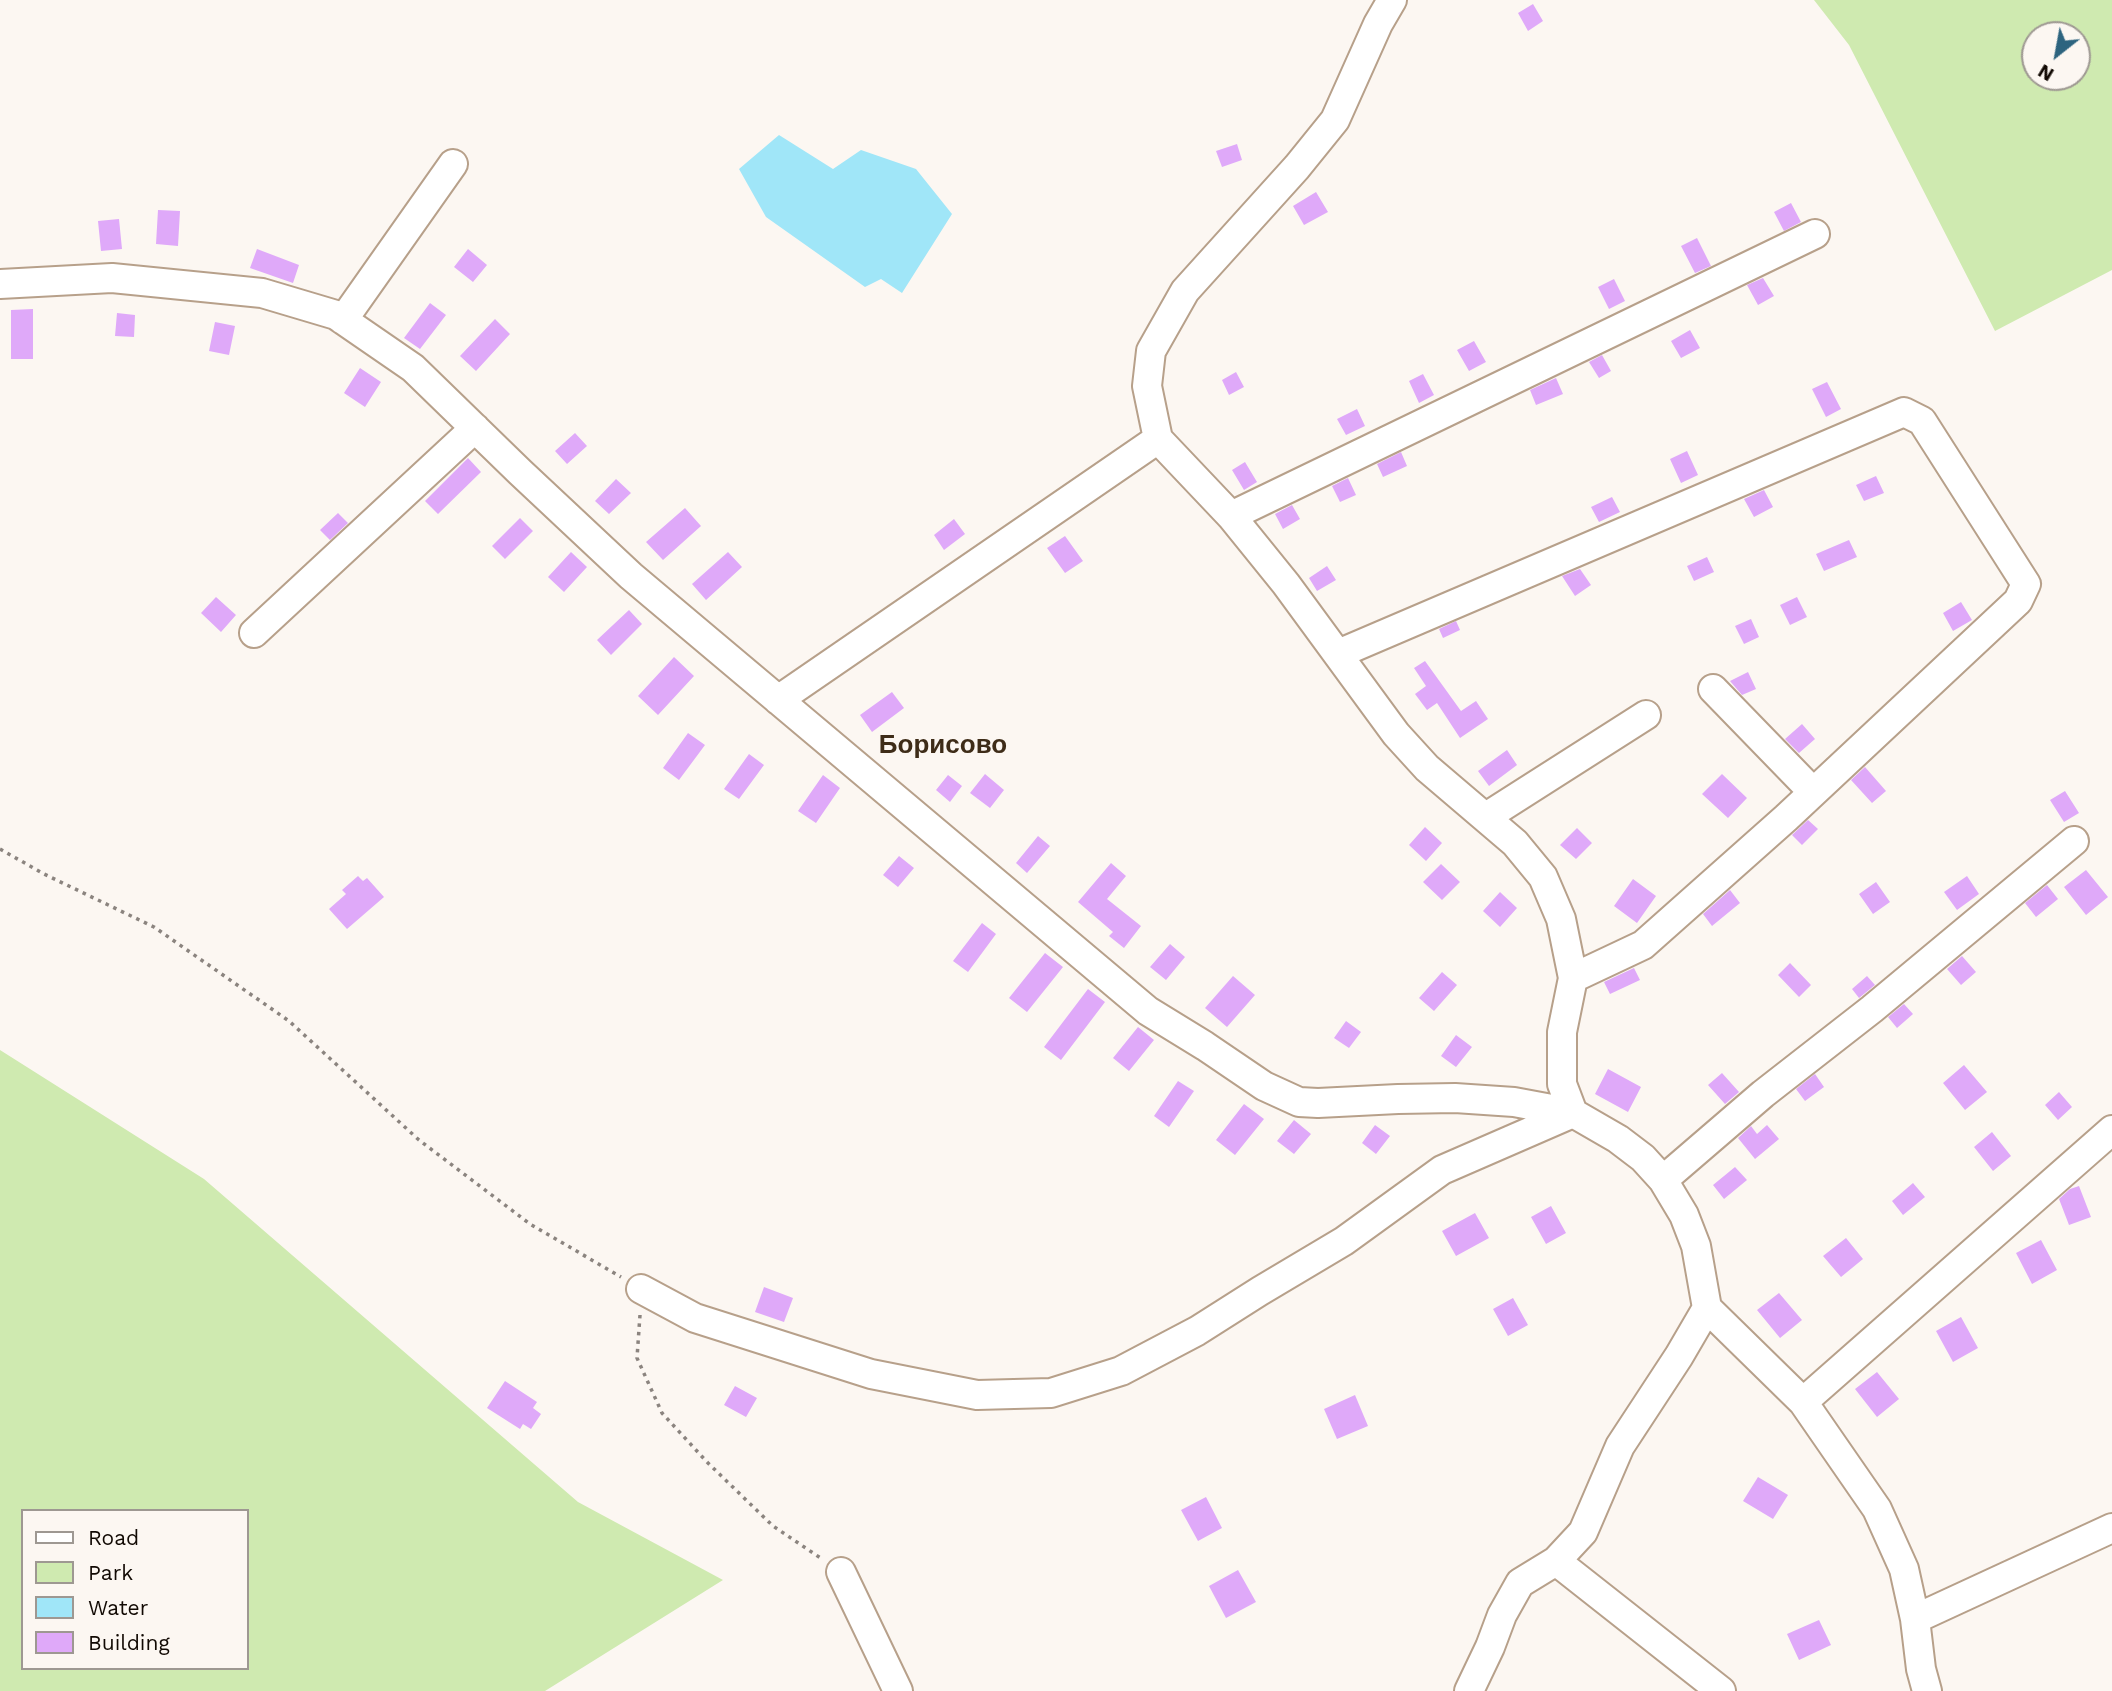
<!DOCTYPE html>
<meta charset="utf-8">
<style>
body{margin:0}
#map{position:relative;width:2112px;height:1691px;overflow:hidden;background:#fcf7f2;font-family:"Work Sans",sans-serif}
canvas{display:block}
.legend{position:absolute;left:21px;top:1509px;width:228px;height:161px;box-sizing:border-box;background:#fcf7f2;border:2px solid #9e9892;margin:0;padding:9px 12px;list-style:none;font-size:21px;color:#110903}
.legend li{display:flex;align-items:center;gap:14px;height:35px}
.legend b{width:35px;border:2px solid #9e9892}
.north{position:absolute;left:2021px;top:21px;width:70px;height:70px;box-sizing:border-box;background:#fcf7f2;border:2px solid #9e9892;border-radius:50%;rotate:211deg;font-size:19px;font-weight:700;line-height:28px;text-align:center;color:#110903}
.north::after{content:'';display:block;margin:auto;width:24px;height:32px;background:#2d647f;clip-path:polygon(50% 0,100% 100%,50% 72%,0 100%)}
</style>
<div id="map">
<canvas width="2112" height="1691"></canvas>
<ul class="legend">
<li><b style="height:9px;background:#fff"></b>Road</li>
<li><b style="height:19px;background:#cfeab0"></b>Park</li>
<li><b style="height:19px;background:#a0e6f8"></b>Water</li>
<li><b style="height:19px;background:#dfa9f9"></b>Building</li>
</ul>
<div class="north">N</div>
</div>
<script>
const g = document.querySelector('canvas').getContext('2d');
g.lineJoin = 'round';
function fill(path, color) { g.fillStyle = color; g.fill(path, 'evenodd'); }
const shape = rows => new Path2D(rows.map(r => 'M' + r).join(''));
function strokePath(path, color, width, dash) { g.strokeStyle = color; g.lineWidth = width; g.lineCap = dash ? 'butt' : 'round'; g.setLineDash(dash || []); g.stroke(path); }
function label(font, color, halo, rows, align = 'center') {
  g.font = font + ' "Work Sans",sans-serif'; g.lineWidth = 5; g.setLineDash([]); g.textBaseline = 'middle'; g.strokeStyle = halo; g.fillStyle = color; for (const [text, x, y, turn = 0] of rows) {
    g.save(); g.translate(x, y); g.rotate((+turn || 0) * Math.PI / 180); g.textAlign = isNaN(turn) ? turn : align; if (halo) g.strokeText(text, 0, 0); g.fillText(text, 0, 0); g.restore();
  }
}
const green = shape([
 [1814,0,2112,0,2112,270,1995,331,1849,45],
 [2035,35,2077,35,2077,77,2035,77],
 [0,1050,204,1179,578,1502,723,1580,545,1691,0,1691],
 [23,1511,247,1511,247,1668,23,1668]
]);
const water = shape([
 [779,135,833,169,861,150,916,169,952,214,902,293,881,279,865,287,766,217,739,169]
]);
const building = shape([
 [1533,4,1543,21,1528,31,1518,13],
 [1237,144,1242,160,1222,167,1216,151],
 [1316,192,1328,212,1304,225,1293,206],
 [1791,203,1801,222,1784,231,1774,212],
 [158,210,180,211,178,246,156,244],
 [119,219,122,249,101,251,98,221],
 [1697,238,1711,266,1695,273,1681,246],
 [257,249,299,265,293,283,250,268],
 [468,249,487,265,473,282,454,267],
 [1763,278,1774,296,1758,305,1747,285],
 [1614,279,1625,301,1609,309,1598,287],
 [430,303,446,315,420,349,404,338],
 [33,309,33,359,11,359,11,310],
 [117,313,135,315,134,337,115,336],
 [495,319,510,334,476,371,460,356],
 [215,322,235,326,229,355,209,351],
 [1690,330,1700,348,1681,358,1671,341],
 [1474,341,1486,362,1469,371,1457,350],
 [1602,355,1611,371,1599,378,1589,362],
 [360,368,381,382,365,407,344,393],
 [1236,372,1244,387,1229,395,1222,380],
 [1423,374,1434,395,1419,403,1409,381],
 [1556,378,1563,394,1536,405,1530,390],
 [1827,382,1841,409,1826,417,1812,389],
 [1357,409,1365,426,1346,435,1337,419],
 [575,433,587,446,567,464,555,451],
 [1687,451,1698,475,1681,483,1670,459],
 [1401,452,1407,466,1383,477,1377,464],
 [468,458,481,472,438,514,425,501],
 [1245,462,1257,482,1244,490,1232,470],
 [1876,476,1884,493,1864,501,1856,485],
 [1348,478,1356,495,1340,502,1332,486],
 [616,479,631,493,609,514,595,501],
 [1764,490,1773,507,1754,517,1744,499],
 [1612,497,1620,512,1599,522,1591,507],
 [1292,505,1300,519,1283,529,1275,514],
 [685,508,701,526,663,560,646,542],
 [338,513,348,523,330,540,320,530],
 [520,518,533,531,505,559,492,546],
 [954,519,965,534,944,550,934,535],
 [1065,536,1083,561,1065,573,1047,548],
 [1849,540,1857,557,1824,571,1816,554],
 [571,552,587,567,564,592,548,577],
 [728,552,742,567,706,600,692,584],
 [1707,557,1714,572,1694,581,1687,566],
 [1327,566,1336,580,1317,591,1309,578],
 [1580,569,1591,585,1575,596,1562,576],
 [216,597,236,615,221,632,201,613],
 [1797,597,1807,617,1790,625,1780,605],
 [1961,602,1972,620,1953,631,1943,613],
 [629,610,642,624,611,655,597,640],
 [1751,619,1759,637,1744,644,1735,626],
 [1456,621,1460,630,1443,638,1439,629],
 [674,657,694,676,658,715,638,696],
 [1425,661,1461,711,1476,701,1488,719,1460,738,1437,703,1427,710,1415,694,1426,686,1414,668],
 [1748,672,1756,689,1742,695,1730,681],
 [892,692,904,708,872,732,860,715],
 [1802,724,1815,739,1799,753,1785,739],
 [688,733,705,745,679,780,663,768],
 [1507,750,1517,765,1489,786,1478,771],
 [749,754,764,765,739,799,724,789],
 [1865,767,1886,791,1872,803,1851,780],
 [985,774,1004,790,990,808,970,793],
 [1722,774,1747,798,1728,818,1702,794],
 [823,775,840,788,816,823,798,811],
 [948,775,962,786,950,802,936,790],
 [2065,791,2079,813,2064,822,2050,800],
 [1808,820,1818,829,1802,845,1792,835],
 [1425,827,1442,843,1426,861,1409,845],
 [1577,828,1592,843,1576,859,1560,845],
 [1038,836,1050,846,1027,873,1016,863],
 [899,856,914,868,898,887,883,875],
 [1111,863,1126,876,1107,899,1141,926,1124,948,1109,936,1113,932,1078,902],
 [1441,864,1460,882,1442,900,1423,882],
 [2086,870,2108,897,2086,915,2064,887],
 [358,876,363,881,367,878,384,897,347,929,329,909,346,894,342,890],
 [1967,876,1979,894,1957,910,1944,892],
 [1633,879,1656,896,1637,923,1614,906],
 [1876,882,1890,902,1873,914,1859,894],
 [2047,885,2058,899,2036,917,2025,903],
 [1730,890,1740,903,1712,926,1703,914],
 [1500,892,1517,908,1500,927,1483,911],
 [982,923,996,934,968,972,953,961],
 [1170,944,1185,957,1166,980,1150,967],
 [1045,953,1063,967,1027,1012,1009,998],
 [1962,956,1976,972,1961,985,1947,969],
 [1790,963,1811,985,1799,997,1778,975],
 [1634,968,1640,980,1610,994,1604,982],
 [1442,972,1457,985,1434,1011,1419,998],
 [1233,976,1255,995,1227,1027,1205,1008],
 [1867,976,1875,985,1859,998,1852,989],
 [1088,989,1105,1002,1061,1060,1044,1047],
 [1904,1004,1913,1014,1897,1028,1888,1017],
 [1346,1021,1361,1032,1349,1048,1334,1038],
 [1138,1027,1154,1040,1129,1071,1113,1058],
 [1456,1035,1472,1047,1456,1067,1441,1056],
 [1964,1065,1987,1092,1965,1110,1943,1083],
 [1608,1069,1641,1087,1628,1112,1595,1094],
 [1722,1073,1739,1092,1725,1104,1708,1085],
 [1815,1074,1824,1087,1805,1101,1796,1089],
 [1178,1081,1194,1091,1169,1127,1154,1116],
 [2059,1092,2072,1107,2058,1120,2045,1105],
 [1244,1104,1264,1119,1235,1155,1216,1140],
 [1294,1120,1311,1134,1294,1154,1277,1141],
 [1375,1125,1390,1136,1376,1154,1362,1143],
 [1767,1125,1779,1139,1755,1159,1738,1138,1751,1126,1757,1134],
 [1992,1132,2011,1156,1993,1171,1974,1147],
 [1735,1167,1747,1180,1724,1199,1713,1185],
 [1913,1183,1925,1197,1903,1215,1892,1201],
 [2079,1186,2091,1217,2069,1225,2059,1199,2070,1189],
 [1551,1206,1566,1233,1546,1244,1531,1217],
 [1475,1213,1489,1238,1456,1256,1442,1231],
 [1846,1238,1863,1259,1841,1277,1823,1256],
 [2041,1240,2057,1270,2032,1284,2016,1253],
 [764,1287,793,1298,784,1322,755,1312],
 [1779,1293,1802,1320,1780,1338,1757,1310],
 [1513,1298,1528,1325,1508,1336,1493,1309],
 [1961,1317,1978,1348,1953,1362,1936,1331],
 [1877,1372,1899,1399,1877,1417,1855,1389],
 [505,1381,537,1402,533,1408,541,1414,531,1429,523,1424,520,1429,487,1408],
 [735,1386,757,1398,746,1417,724,1405],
 [1355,1395,1368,1426,1337,1439,1324,1409],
 [1758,1477,1788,1495,1773,1519,1743,1501],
 [1206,1497,1222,1528,1198,1541,1181,1510],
 [1238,1570,1256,1602,1226,1618,1209,1586],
 [1819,1620,1831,1645,1799,1660,1787,1634]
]);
const path = shape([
 [0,849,44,874,154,927,289,1021,419,1140,530,1224,621,1277],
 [640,1315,637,1358,662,1413,707,1462,773,1526,822,1559]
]);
const minor = shape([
 [0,284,112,278,262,293,336,315,413,368,520,472,631,576,1148,1011,1205,1046,1264,1086,1299,1102,1318,1103,1398,1099,1455,1098,1514,1102,1573,1113,1618,1139,1643,1158,1663,1180,1684,1215,1696,1246,1707,1308,1679,1356,1620,1446,1583,1532,1556,1561,1520,1583,1502,1615,1490,1647,1469,1691],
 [343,320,453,164],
 [1231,516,1815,234],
 [254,633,475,428],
 [1338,654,1904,412,1922,421,2026,584,2018,601,1786,818,1643,945,1573,978],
 [1713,689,1813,792],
 [778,700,1158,439],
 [1486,817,1646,715],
 [1663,1180,1763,1094,1872,1009,2074,841],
 [641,1289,695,1318,871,1374,977,1395,1051,1393,1121,1371,1197,1331,1260,1291,1344,1241,1442,1170,1573,1113,1562,1084,1562,1032,1573,978,1561,919,1543,877,1515,843,1427,768,1396,734,1286,584,1231,516,1158,439,1147,386,1151,351,1185,291,1297,167,1335,120,1378,24,1392,0],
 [1707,1308,1803,1402,1877,1509,1904,1569,1915,1619,1921,1669,1927,1691],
 [1803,1402,2112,1130],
 [1556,1561,1721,1691],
 [841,1572,898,1691],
 [1915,1619,2112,1528]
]);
const quarterNames = [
 ["Борисово",943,745]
];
fill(green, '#cfeab0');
fill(water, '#a0e6f8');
fill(building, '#dfa9f9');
strokePath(minor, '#b7a08a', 32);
strokePath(path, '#8b847f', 3.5, [3.5, 5]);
strokePath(minor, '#fff', 28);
label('bold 26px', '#3e2c18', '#fcf7f2', quarterNames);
</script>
